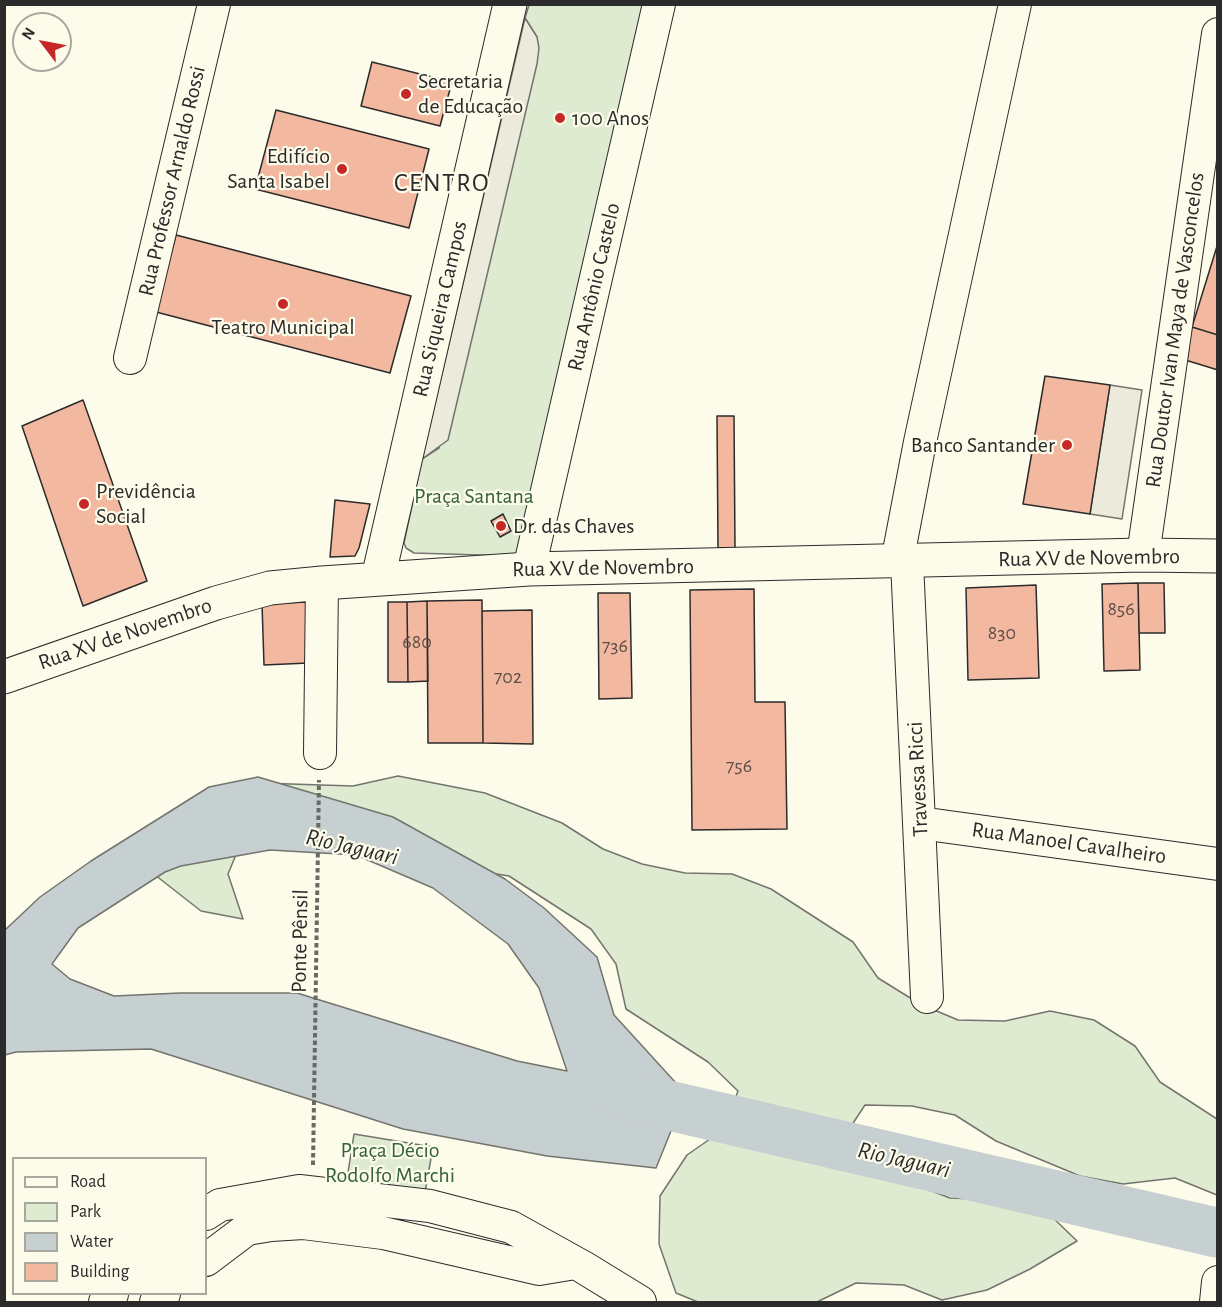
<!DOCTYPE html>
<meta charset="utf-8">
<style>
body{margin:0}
#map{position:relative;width:1222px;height:1307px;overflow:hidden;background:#fdfbea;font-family:"Alegreya Sans",sans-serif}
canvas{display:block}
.frame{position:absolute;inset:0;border:6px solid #2b2b2b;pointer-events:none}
.legend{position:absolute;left:12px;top:1157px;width:195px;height:138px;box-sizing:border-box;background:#fdfbea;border:2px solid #a9a89e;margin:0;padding:8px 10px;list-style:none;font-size:18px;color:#2b2b2b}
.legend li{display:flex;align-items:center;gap:12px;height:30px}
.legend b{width:30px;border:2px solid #a9a89e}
.north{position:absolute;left:12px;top:12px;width:60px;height:60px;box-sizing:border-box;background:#fdfbea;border:2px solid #a9a89e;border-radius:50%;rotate:302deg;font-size:16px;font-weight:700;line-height:24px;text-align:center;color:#2b2b2b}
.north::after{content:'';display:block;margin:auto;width:21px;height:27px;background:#c62828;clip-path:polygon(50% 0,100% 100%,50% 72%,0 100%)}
</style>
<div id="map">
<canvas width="1222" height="1307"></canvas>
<div class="frame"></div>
<ul class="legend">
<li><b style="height:8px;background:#fdfbea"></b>Road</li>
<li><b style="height:16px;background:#deebd1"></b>Park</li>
<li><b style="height:16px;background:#c7d0d0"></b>Water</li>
<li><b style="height:16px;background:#f2b8a0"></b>Building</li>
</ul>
<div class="north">N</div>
</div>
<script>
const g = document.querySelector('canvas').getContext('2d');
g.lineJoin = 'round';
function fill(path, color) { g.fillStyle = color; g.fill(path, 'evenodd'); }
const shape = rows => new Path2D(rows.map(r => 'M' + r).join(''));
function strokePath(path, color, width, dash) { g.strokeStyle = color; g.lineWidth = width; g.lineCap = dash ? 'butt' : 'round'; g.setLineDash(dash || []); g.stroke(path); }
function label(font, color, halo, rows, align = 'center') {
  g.font = font + ' "Alegreya Sans",sans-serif'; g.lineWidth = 4.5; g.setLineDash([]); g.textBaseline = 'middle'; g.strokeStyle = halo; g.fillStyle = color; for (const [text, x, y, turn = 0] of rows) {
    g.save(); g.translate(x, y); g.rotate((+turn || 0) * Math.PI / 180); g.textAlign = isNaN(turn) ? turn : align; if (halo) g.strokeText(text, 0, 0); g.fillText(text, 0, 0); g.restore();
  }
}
const green = shape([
 [529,5,648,5,521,550,513,556,414,553,406,548,404,543,422,459,439,448,537,37,525,18,529,5],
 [398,776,485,793,562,823,603,849,642,864,685,873,732,874,771,889,853,942,878,978,920,1004,958,1020,1005,1021,1050,1011,1094,1020,1135,1046,1160,1082,1217,1119,1217,1195,1175,1178,1123,1184,1080,1176,996,1141,955,1115,912,1106,865,1105,838,1146,868,1174,911,1183,950,1198,997,1200,1047,1212,1077,1241,1030,1269,987,1290,942,1300,904,1285,856,1283,817,1302,698,1302,676,1293,659,1244,660,1196,687,1155,723,1130,738,1091,708,1062,626,1009,616,964,591,929,509,876,245,833,228,874,243,919,201,911,127,853,259,783,353,786,398,776],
 [354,1134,433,1147,425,1192,347,1179,354,1134]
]);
const parking = shape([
 [525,18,537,37,539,48,537,64,448,440,422,459,525,18],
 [1110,385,1142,390,1122,519,1090,514,1110,385]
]);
const water = shape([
 [258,777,393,817,505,879,544,908,597,957,614,1015,686,1094,656,1168,547,1156,403,1129,151,1049,16,1052,5,1055,5,930,40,897,91,861,209,787,258,777],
 [270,850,356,855,433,888,508,944,539,988,567,1071,517,1061,297,993,180,993,114,996,70,979,52,964,78,928,165,872,181,866,270,850]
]);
const river = shape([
 [615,1093,1218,1233]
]);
const building = shape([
 [372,62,452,82,440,126,361,106,372,62],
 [276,110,429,149,409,228,255,189,276,110],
 [176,235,411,296,390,373,156,312,176,235],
 [1218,243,1218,335,1192,327,1218,243],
 [1192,327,1218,335,1218,370,1182,359,1192,327],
 [1045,376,1110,385,1090,514,1023,504,1045,376],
 [83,400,147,581,83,606,22,426,83,400],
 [717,416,734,416,735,548,718,548,717,416],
 [335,500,370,504,359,548,355,556,330,557,335,500],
 [503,514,511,531,500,537,491,521,503,514],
 [1138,583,1140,670,1104,671,1102,584,1138,583],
 [1138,583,1164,583,1165,633,1139,633,1138,583],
 [1036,585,1039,678,968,680,966,588,1036,585],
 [754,589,755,702,785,702,787,829,692,830,690,590,754,589],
 [598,593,630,593,632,698,599,699,598,593],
 [482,600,483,743,428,743,427,601,482,600],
 [427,601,428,681,408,682,407,602,427,601],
 [307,602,308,663,264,665,262,604,307,602],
 [388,602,407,602,408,682,388,682,388,602],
 [532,610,533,744,483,743,482,611,532,610]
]);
const path = shape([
 [313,1165,319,780]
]);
const minor = shape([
 [130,358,214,4],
 [1143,555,1218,34],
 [897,562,920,442,1015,4],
 [907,562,927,997],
 [529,569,659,4],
 [320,753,322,583],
 [920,823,1218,864],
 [206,1214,220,1205,299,1191,430,1206,511,1227,583,1267,640,1302],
 [206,1260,247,1229,271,1225,303,1223,383,1233,539,1269,575,1263],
 [105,1302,112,1294],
 [156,1302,164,1294],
 [1216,1302,1218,1282]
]);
const major = shape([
 [378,578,510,4],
 [4,677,216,603,270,588,322,583,529,569,1143,555,1218,556]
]);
const markers = [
 [406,94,6,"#c62828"],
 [560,118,6,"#c62828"],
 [342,169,6,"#c62828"],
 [283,304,6,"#c62828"],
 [1067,445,6,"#c62828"],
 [84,504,6,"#c62828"],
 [501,526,6,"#c62828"]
];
const numberNames = [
 ["856",1121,609],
 ["830",1002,633],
 ["680",417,642],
 ["736",615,646],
 ["702",508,677],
 ["756",739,766]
];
const poiNames = [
 ["Secretaria",418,81],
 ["de Educação",418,106],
 ["100 Anos",572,118],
 ["Edifício",330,156,"right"],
 ["Santa Isabel",330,181,"right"],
 ["Teatro Municipal",283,327,"center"],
 ["Banco Santander",1055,445,"right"],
 ["Previdência",96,491],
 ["Social",96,516],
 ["Dr. das Chaves",513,526]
];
const streetNames = [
 ["Rua Professor Arnaldo Rossi",172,181,-77],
 ["Rua Antônio Castelo",594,287,-77],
 ["Rua Siqueira Campos",440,309,-77],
 ["Rua Doutor Ivan Maya de Vasconcelos",1175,330,-82],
 ["Rua XV de Novembro",1089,558,-1],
 ["Rua XV de Novembro",603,568,-1],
 ["Rua XV de Novembro",125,634,-19],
 ["Travessa Ricci",918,779,-93],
 ["Rua Manoel Cavalheiro",1069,843,8],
 ["Ponte Pênsil",300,941,-89]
];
const parkNames = [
 ["Praça Santana",474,496],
 ["Praça Décio",390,1150],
 ["Rodolfo Marchi",390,1175]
];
const waterNames = [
 ["Rio Jaguari",352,847,13],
 ["Rio Jaguari",904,1160,13]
];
const quarterNames = [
 ["CENTRO",442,183]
];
fill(green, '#deebd1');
strokePath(green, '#74746e', 1.5);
fill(parking, '#eceadb');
strokePath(parking, '#74746e', 1.5);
fill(water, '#c7d0d0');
strokePath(water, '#74746e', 1.5);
strokePath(river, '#c7d0d0', 50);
fill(building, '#f2b8a0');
strokePath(building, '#2b2b2b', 1.5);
strokePath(minor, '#2b2b2b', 34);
strokePath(major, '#2b2b2b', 35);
strokePath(path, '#6a6964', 4, [4.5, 3]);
strokePath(minor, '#fdfbea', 32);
strokePath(major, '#fdfbea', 33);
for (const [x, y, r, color] of markers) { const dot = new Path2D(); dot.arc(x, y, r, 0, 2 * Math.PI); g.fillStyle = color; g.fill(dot); strokePath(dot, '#fdfbea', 2); }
label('20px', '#5d4e48', null, numberNames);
label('22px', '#2b2b2b', '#fdfbea', poiNames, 'left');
label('22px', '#2b2b2b', '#fdfbea', streetNames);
label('22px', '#34623c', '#fdfbea', parkNames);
label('italic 24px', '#2b2b2b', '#fdfbea', waterNames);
g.letterSpacing = '1.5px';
label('26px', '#2b2b2b', '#fdfbea', quarterNames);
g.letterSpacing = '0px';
</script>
